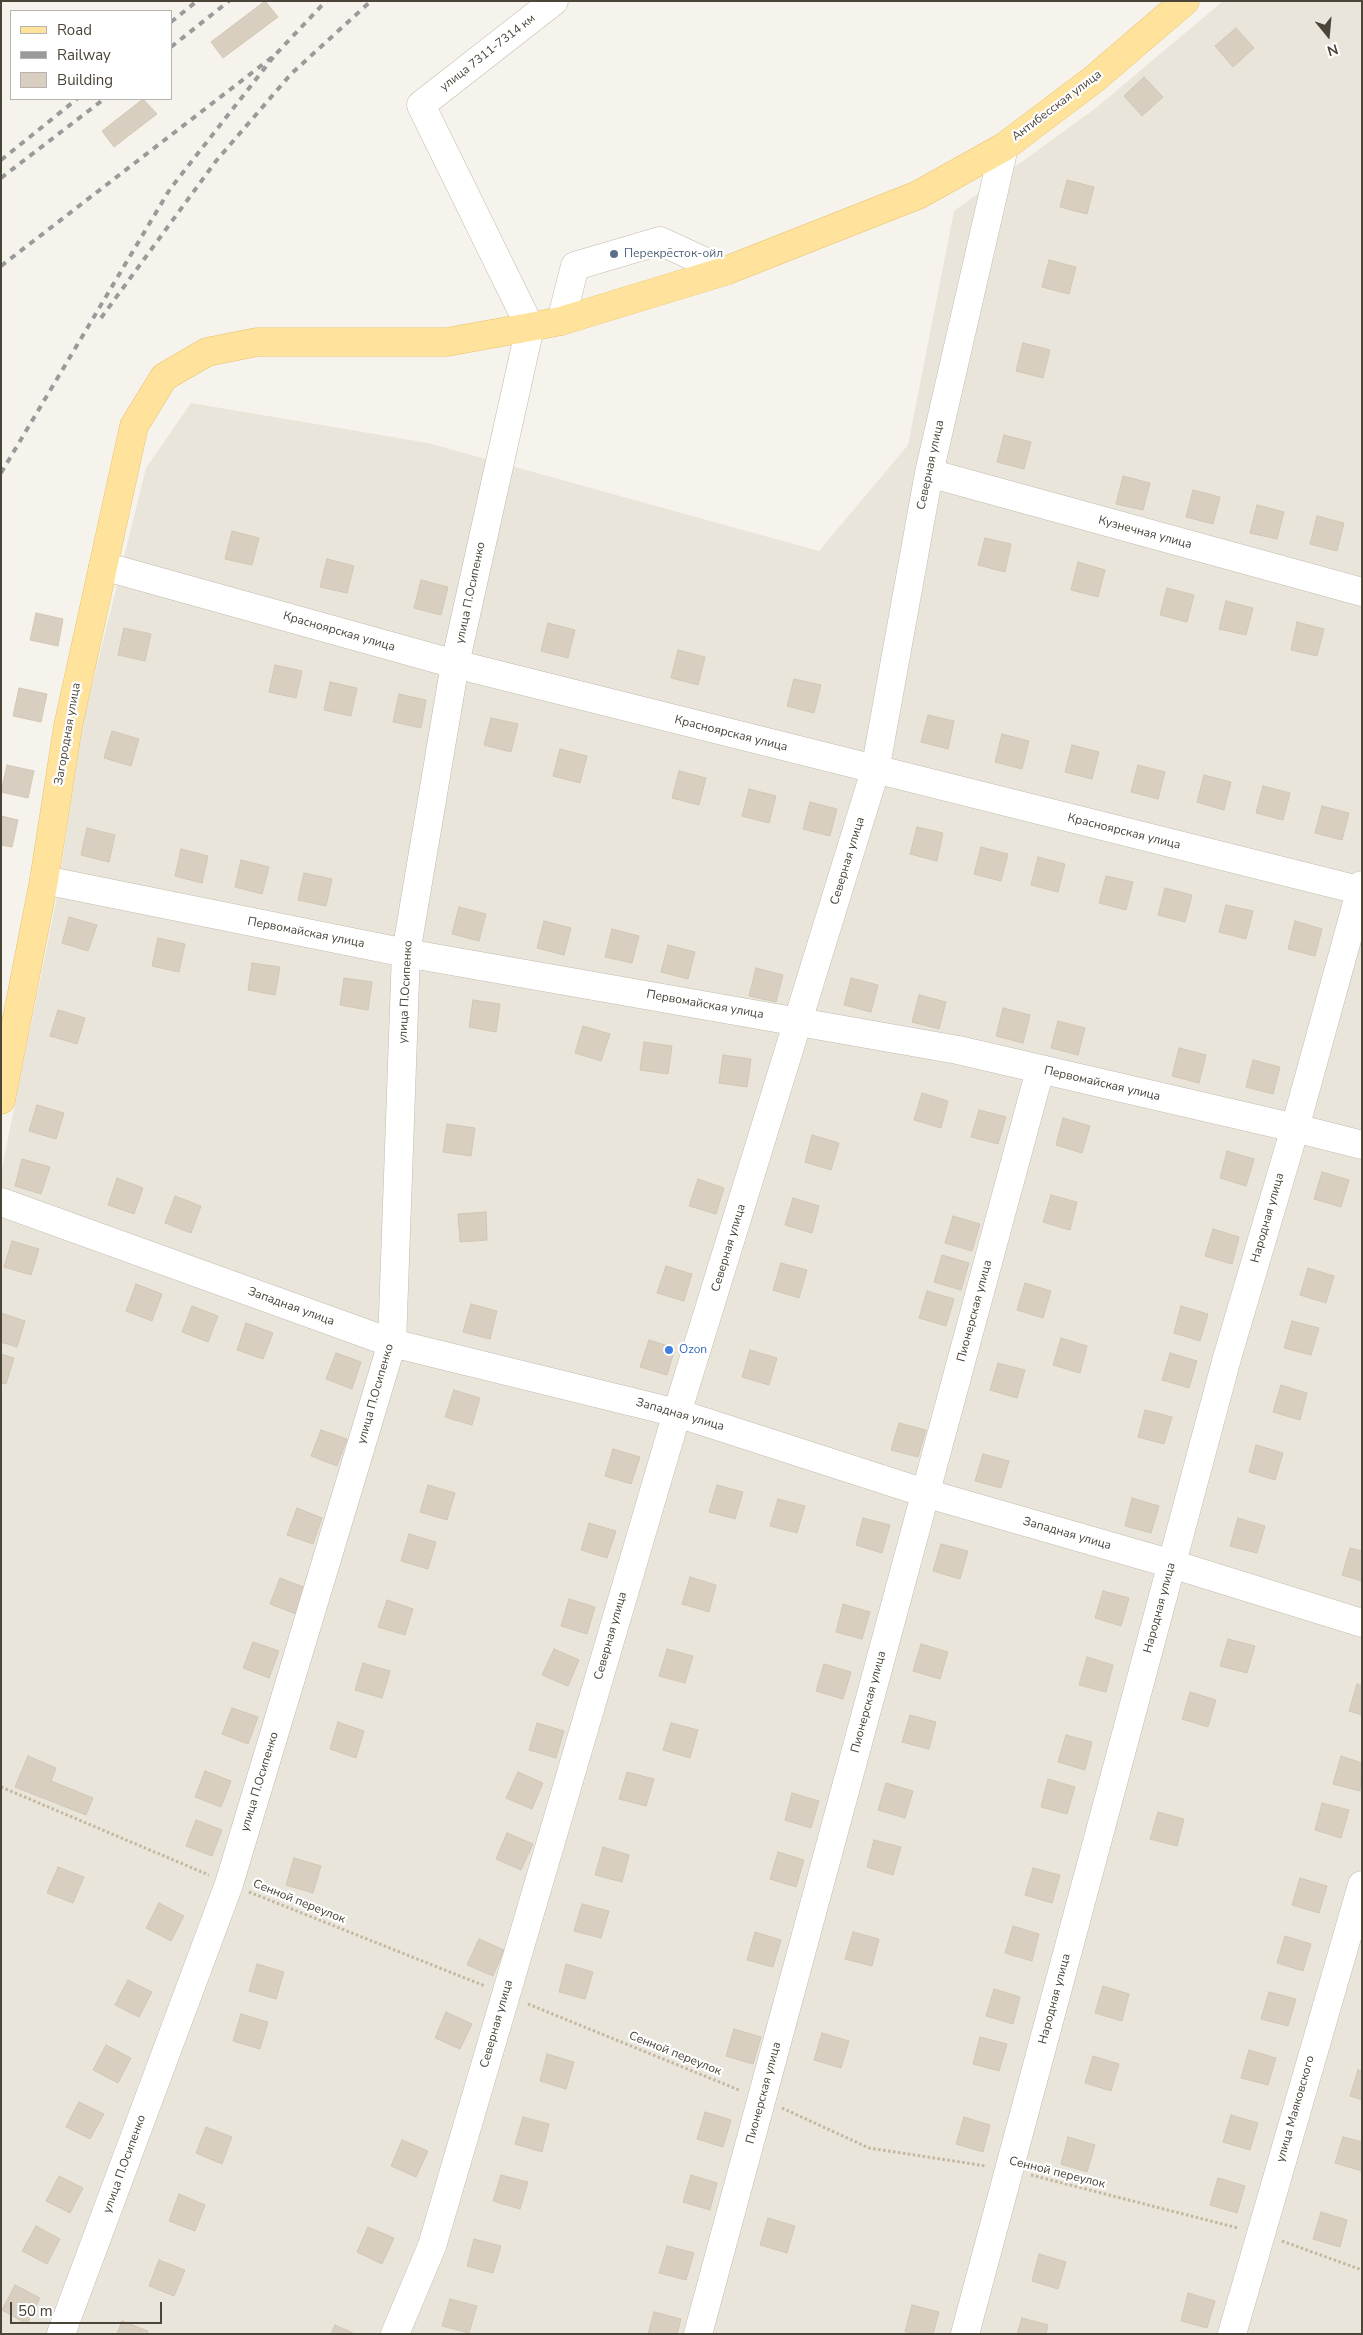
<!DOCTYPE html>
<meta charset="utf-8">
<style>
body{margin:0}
#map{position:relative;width:1363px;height:2335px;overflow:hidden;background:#f6f3ec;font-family:"Nunito Sans",sans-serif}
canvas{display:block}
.frame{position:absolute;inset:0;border:2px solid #4b4439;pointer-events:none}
.legend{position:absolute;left:10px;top:10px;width:162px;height:90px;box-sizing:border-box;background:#fff;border:1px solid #b7b4b0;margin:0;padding:6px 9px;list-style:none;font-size:15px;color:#4b4439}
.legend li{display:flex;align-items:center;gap:10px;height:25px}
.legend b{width:25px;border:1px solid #b7b4b0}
.north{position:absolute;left:1303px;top:10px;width:50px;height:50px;-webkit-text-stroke:4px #fff;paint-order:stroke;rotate:163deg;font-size:14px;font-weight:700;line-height:20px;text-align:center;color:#4b4439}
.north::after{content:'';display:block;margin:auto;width:18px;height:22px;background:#4b4439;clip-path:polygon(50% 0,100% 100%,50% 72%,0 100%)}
.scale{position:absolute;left:10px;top:2302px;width:152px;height:22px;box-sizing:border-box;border:2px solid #4b4439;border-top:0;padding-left:6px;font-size:15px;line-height:18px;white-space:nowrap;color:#4b4439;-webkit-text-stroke:4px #fff;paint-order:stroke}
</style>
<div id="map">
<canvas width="1363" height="2335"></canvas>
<div class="frame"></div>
<ul class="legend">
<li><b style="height:6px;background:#ffe39c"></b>Road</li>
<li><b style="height:6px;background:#9a9a9a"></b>Railway</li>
<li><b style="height:14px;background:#d8cfc1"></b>Building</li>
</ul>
<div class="north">N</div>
<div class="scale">50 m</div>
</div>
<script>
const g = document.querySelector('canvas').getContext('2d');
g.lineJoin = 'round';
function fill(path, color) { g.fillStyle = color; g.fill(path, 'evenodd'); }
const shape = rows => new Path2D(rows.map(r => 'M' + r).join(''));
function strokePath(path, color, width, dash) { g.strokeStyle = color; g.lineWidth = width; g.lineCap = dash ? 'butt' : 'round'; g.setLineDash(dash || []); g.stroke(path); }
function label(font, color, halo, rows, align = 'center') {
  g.font = font + ' "Nunito Sans",sans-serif'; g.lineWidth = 4.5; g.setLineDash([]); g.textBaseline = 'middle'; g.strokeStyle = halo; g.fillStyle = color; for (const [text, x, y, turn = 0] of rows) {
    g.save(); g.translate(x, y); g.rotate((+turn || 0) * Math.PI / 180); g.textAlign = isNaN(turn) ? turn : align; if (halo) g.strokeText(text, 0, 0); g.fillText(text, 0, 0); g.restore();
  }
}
const residential = shape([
 [1223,1,1362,1,1362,2334,1,2334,1,1173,57,897,83,722,146,468,191,403,428,443,819,551,908,445,954,211,1096,108]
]);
const building = shape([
 [265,1,278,17,223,58,211,42,265,1],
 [1236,28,1254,48,1233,67,1215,46,1236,28],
 [1144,77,1163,97,1142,116,1124,96,1144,77],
 [143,99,157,114,114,147,102,131,143,99],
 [1067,180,1094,187,1087,214,1060,207,1067,180],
 [1049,260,1076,267,1069,294,1042,287,1049,260],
 [1023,343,1050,350,1043,378,1016,371,1023,343],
 [1004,435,1031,442,1024,469,997,462,1004,435],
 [1123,476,1150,483,1143,510,1116,504,1123,476],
 [1193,490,1220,497,1213,524,1186,517,1193,490],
 [1257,505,1284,512,1277,539,1250,533,1257,505],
 [1317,516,1344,523,1337,551,1310,544,1317,516],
 [232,531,259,538,252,565,225,559,232,531],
 [985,538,1011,544,1005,572,978,565,985,538],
 [327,559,354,566,347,593,320,587,327,559],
 [1078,562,1105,570,1098,597,1071,590,1078,562],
 [421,580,448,587,441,615,414,608,421,580],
 [1167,588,1194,595,1187,622,1160,615,1167,588],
 [1226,601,1253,608,1246,635,1219,629,1226,601],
 [36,613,63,619,58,646,30,640,36,613],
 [1297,622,1324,629,1317,656,1291,650,1297,622],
 [548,623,575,630,568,658,541,651,548,623],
 [124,628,151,634,145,661,118,655,124,628],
 [678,650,705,657,698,685,671,678,678,650],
 [275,665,302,671,296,698,269,692,275,665],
 [794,679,821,685,814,713,787,706,794,679],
 [330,682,357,688,351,716,324,710,330,682],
 [19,688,47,694,41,722,13,716,19,688],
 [399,694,426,700,421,728,393,722,399,694],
 [928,715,954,721,948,749,921,742,928,715],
 [491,718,518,724,511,752,484,745,491,718],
 [112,731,139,739,131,766,104,758,112,731],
 [1002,734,1029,741,1022,769,995,762,1002,734],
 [1072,745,1099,752,1092,779,1065,772,1072,745],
 [560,749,587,756,580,783,553,776,560,749],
 [7,765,34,771,28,798,1,792,7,765],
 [1138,765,1165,772,1158,799,1131,792,1138,765],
 [679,771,706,778,699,805,672,798,679,771],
 [1204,775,1231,782,1224,810,1197,802,1204,775],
 [1263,786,1290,793,1283,820,1256,813,1263,786],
 [749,789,776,796,769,823,742,816,749,789],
 [810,802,837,809,830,836,803,829,810,802],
 [1322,806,1349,813,1342,840,1315,833,1322,806],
 [1,816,18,820,12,847,1,845,1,816],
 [917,827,943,833,937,861,910,854,917,827],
 [87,828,115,835,109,862,81,855,87,828],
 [981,847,1008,854,1001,881,974,874,981,847],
 [181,849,208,856,202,883,175,876,181,849],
 [1038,857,1065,864,1058,892,1031,885,1038,857],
 [241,860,269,867,262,894,235,887,241,860],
 [304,873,332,879,326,906,298,900,304,873],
 [1106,876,1133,882,1126,910,1099,903,1106,876],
 [1165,888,1192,895,1185,922,1158,915,1165,888],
 [1226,905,1253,911,1246,939,1219,932,1226,905],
 [459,907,486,914,479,941,452,934,459,907],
 [69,917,97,925,88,951,62,943,69,917],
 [544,921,571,928,564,955,537,948,544,921],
 [1295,921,1322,929,1315,956,1288,949,1295,921],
 [612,929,639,936,632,963,605,957,612,929],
 [158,938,185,944,179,972,152,966,158,938],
 [668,945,695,952,688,979,661,972,668,945],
 [252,963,280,967,275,995,248,990,252,963],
 [756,968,783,975,776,1002,749,996,756,968],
 [344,978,372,982,368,1010,340,1005,344,978],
 [851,978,878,985,871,1012,844,1005,851,978],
 [919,995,946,1002,939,1029,912,1022,919,995],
 [473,1000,500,1004,496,1032,469,1027,473,1000],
 [1003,1008,1030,1015,1023,1043,996,1036,1003,1008],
 [58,1010,85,1018,77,1044,50,1036,58,1010],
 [1058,1021,1085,1028,1078,1055,1051,1048,1058,1021],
 [583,1026,610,1034,601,1061,575,1053,583,1026],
 [644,1042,672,1046,668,1074,640,1070,644,1042],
 [1179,1048,1206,1055,1199,1083,1172,1076,1179,1048],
 [723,1055,751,1059,747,1087,719,1083,723,1055],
 [1253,1060,1280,1067,1273,1094,1246,1087,1253,1060],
 [922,1093,948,1101,941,1128,914,1120,922,1093],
 [37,1105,64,1113,56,1139,29,1131,37,1105],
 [979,1110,1006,1117,998,1144,971,1137,979,1110],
 [1063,1118,1090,1126,1082,1153,1056,1145,1063,1118],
 [447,1124,475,1128,471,1156,443,1152,447,1124],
 [812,1135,839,1143,831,1170,805,1162,812,1135],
 [1227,1151,1254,1159,1246,1186,1220,1178,1227,1151],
 [22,1159,50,1167,41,1194,15,1186,22,1159],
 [1322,1172,1349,1180,1341,1207,1314,1199,1322,1172],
 [117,1178,143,1188,134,1214,108,1205,117,1178],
 [698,1179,724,1188,716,1214,689,1206,698,1179],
 [1051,1195,1077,1202,1070,1230,1043,1222,1051,1195],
 [175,1196,201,1206,191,1233,165,1223,175,1196],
 [793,1198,819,1206,812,1233,785,1225,793,1198],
 [486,1212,487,1240,460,1242,458,1214,486,1212],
 [953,1216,980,1224,972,1251,945,1243,953,1216],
 [1213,1229,1239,1237,1232,1264,1205,1256,1213,1229],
 [12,1241,39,1249,31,1275,4,1267,12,1241],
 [942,1255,969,1263,961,1290,934,1282,942,1255],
 [781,1263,807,1270,799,1298,773,1290,781,1263],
 [666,1266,692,1274,684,1301,657,1293,666,1266],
 [1308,1268,1334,1276,1326,1303,1300,1295,1308,1268],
 [1025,1283,1051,1291,1043,1318,1017,1310,1025,1283],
 [136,1284,162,1294,152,1321,126,1311,136,1284],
 [927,1291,954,1299,946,1326,919,1318,927,1291],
 [471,1304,497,1311,490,1339,463,1332,471,1304],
 [192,1306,218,1316,208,1342,182,1332,192,1306],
 [1181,1306,1208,1314,1200,1341,1174,1333,1181,1306],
 [1,1313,25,1321,17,1347,1,1342,1,1313],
 [1292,1321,1319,1328,1311,1355,1284,1348,1292,1321],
 [246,1323,273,1333,263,1359,237,1350,246,1323],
 [1061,1338,1087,1346,1080,1373,1053,1365,1061,1338],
 [649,1340,675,1348,667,1375,640,1367,649,1340],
 [750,1350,777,1358,769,1385,742,1377,750,1350],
 [336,1353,361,1362,352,1389,326,1379,336,1353],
 [1170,1353,1197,1361,1189,1388,1162,1380,1170,1353],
 [1,1354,14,1358,6,1384,1,1383,1,1354],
 [998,1363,1025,1370,1017,1398,990,1390,998,1363],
 [1281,1385,1307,1393,1300,1420,1273,1412,1281,1385],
 [454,1390,480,1398,472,1425,445,1417,454,1390],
 [1145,1410,1172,1417,1164,1444,1138,1437,1145,1410],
 [899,1423,926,1430,918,1457,891,1450,899,1423],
 [321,1430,347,1439,337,1466,311,1456,321,1430],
 [1256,1445,1283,1453,1275,1480,1249,1472,1256,1445],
 [613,1449,640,1457,631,1484,605,1476,613,1449],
 [983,1454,1009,1461,1001,1488,975,1481,983,1454],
 [428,1485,455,1493,447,1520,420,1512,428,1485],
 [717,1485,743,1492,735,1519,709,1512,717,1485],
 [1132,1498,1159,1506,1151,1533,1125,1526,1132,1498],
 [778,1499,805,1506,797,1533,770,1526,778,1499],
 [297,1508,322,1518,313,1544,287,1535,297,1508],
 [863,1518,890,1525,882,1553,856,1545,863,1518],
 [1238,1518,1265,1526,1257,1553,1230,1546,1238,1518],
 [589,1523,616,1531,607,1558,581,1550,589,1523],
 [409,1534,436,1542,428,1569,401,1561,409,1534],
 [941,1544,968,1551,960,1579,933,1571,941,1544],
 [1350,1548,1362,1551,1362,1581,1342,1575,1350,1548],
 [690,1577,716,1585,709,1612,682,1604,690,1577],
 [280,1578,306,1588,296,1614,270,1604,280,1578],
 [1103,1591,1129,1598,1121,1626,1095,1618,1103,1591],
 [569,1599,595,1607,587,1634,561,1626,569,1599],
 [387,1600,413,1609,405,1635,378,1627,387,1600],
 [843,1604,870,1612,862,1639,836,1632,843,1604],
 [1228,1639,1255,1646,1247,1673,1220,1666,1228,1639],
 [253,1642,279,1651,269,1678,243,1668,253,1642],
 [921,1644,948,1652,940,1679,913,1671,921,1644],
 [554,1649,579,1660,568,1686,542,1675,554,1649],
 [667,1649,693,1656,685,1683,659,1676,667,1649],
 [1087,1657,1113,1665,1106,1692,1079,1685,1087,1657],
 [363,1663,390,1671,382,1698,355,1690,363,1663],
 [824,1664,851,1672,843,1699,816,1691,824,1664],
 [1357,1684,1362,1686,1362,1715,1349,1711,1357,1684],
 [1190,1692,1216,1700,1208,1727,1182,1719,1190,1692],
 [232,1708,258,1717,248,1744,222,1734,232,1708],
 [910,1715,936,1722,929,1749,902,1742,910,1715],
 [338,1722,364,1731,356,1758,330,1749,338,1722],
 [537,1723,564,1731,556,1758,529,1750,537,1723],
 [671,1723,698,1730,690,1758,663,1750,671,1723],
 [1066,1735,1092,1742,1085,1770,1058,1762,1066,1735],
 [28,1756,56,1768,51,1781,93,1798,86,1815,15,1787,28,1756],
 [1341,1756,1362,1763,1360,1791,1333,1784,1341,1756],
 [205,1771,231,1781,221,1807,195,1797,205,1771],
 [518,1772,543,1783,532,1809,506,1798,518,1772],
 [627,1772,654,1779,646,1806,619,1799,627,1772],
 [1048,1779,1075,1787,1067,1814,1041,1807,1048,1779],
 [886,1783,913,1791,905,1818,878,1810,886,1783],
 [792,1793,819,1801,811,1828,785,1820,792,1793],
 [1322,1803,1349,1810,1341,1838,1315,1830,1322,1803],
 [1158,1812,1184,1819,1177,1846,1150,1839,1158,1812],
 [196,1820,222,1830,212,1856,186,1846,196,1820],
 [507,1833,533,1844,521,1870,496,1859,507,1833],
 [874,1840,901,1847,893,1875,867,1867,874,1840],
 [603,1847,629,1855,622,1882,595,1875,603,1847],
 [778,1852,804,1860,796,1887,770,1879,778,1852],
 [294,1858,321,1866,313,1893,286,1885,294,1858],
 [58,1867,84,1877,73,1903,47,1893,58,1867],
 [1033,1868,1060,1875,1052,1903,1025,1895,1033,1868],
 [1300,1878,1327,1886,1319,1913,1292,1905,1300,1878],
 [159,1903,184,1916,171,1941,146,1928,159,1903],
 [582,1904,609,1911,601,1938,574,1931,582,1904],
 [1013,1926,1039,1934,1032,1961,1005,1953,1013,1926],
 [755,1932,781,1940,773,1967,747,1960,755,1932],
 [853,1932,879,1939,872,1966,845,1959,853,1932],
 [1285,1936,1311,1944,1303,1971,1277,1963,1285,1936],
 [479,1939,504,1950,493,1976,467,1965,479,1939],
 [257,1964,284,1972,276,1999,249,1991,257,1964],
 [566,1964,593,1972,585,1999,559,1992,566,1964],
 [128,1980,152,1992,139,2017,115,2005,128,1980],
 [1103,1986,1129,1994,1122,2021,1095,2013,1103,1986],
 [994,1989,1020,1997,1013,2024,986,2016,994,1989],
 [1269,1992,1296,1999,1288,2026,1261,2019,1269,1992],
 [446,2012,472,2024,460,2049,435,2038,446,2012],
 [241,2014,268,2022,260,2049,233,2041,241,2014],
 [734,2029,761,2037,753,2064,726,2056,734,2029],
 [822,2033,849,2041,841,2068,814,2060,822,2033],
 [980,2037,1007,2044,999,2071,973,2064,980,2037],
 [106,2045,131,2058,118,2083,93,2070,106,2045],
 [1249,2050,1276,2058,1268,2085,1241,2078,1249,2050],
 [547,2054,574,2062,566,2089,540,2081,547,2054],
 [1093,2056,1119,2064,1111,2091,1085,2083,1093,2056],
 [1358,2070,1362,2071,1362,2100,1350,2096,1358,2070],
 [79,2102,104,2114,90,2139,66,2127,79,2102],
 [705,2112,731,2120,723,2147,697,2139,705,2112],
 [1231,2115,1258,2123,1250,2150,1223,2142,1231,2115],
 [523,2117,549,2124,542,2152,515,2144,523,2117],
 [964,2117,990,2125,983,2152,956,2144,964,2117],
 [206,2127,232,2137,222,2164,196,2153,206,2127],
 [1068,2137,1095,2145,1087,2172,1061,2164,1068,2137],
 [1343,2137,1362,2142,1362,2171,1335,2163,1343,2137],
 [402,2140,428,2151,416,2177,391,2166,402,2140],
 [501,2175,528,2182,520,2209,493,2201,501,2175],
 [691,2175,717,2183,710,2210,683,2202,691,2175],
 [59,2176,83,2188,70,2213,46,2201,59,2176],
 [1218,2178,1245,2186,1237,2213,1210,2205,1218,2178],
 [179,2194,205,2205,195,2231,169,2221,179,2194],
 [1321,2212,1347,2220,1340,2247,1313,2239,1321,2212],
 [768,2218,795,2226,787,2253,760,2245,768,2218],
 [36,2226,60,2239,47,2264,22,2251,36,2226],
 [368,2227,394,2238,382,2264,357,2252,368,2227],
 [474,2239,501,2246,493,2273,467,2266,474,2239],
 [667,2246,694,2253,686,2280,659,2273,667,2246],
 [1039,2254,1066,2262,1058,2289,1032,2281,1039,2254],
 [159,2260,185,2270,174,2296,149,2286,159,2260],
 [15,2285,40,2298,27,2324,2,2310,15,2285],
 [1188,2293,1215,2301,1207,2328,1181,2321,1188,2293],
 [450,2299,477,2306,469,2333,442,2326,450,2299],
 [912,2305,939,2312,933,2334,905,2332,912,2305],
 [654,2312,681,2319,677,2334,648,2334,654,2312],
 [1022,2318,1048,2325,1046,2334,1017,2334,1022,2318],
 [122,2321,148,2331,147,2334,117,2334,122,2321],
 [335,2325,355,2334,331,2334,335,2325]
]);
const path = shape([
 [1,1787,209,1875],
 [249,1892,485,1986],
 [528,2004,739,2090],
 [782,2108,869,2148,986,2166],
 [1031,2175,1238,2228],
 [1282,2241,1362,2270]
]);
const minor = shape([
 [561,321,575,266,660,241,725,271],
 [929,473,1362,592],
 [103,566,455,664,1362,891],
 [44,880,406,953,958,1050,1295,1128,1362,1145],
 [1,1202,392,1343,677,1413,925,1493,1172,1564,1362,1623],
 [61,2334,229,1884,392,1343,406,953,455,664,530,327,421,105,554,1],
 [395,2334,432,2246,677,1413,875,771,929,473,1004,147],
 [698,2334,1040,1070],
 [965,2334,1227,1358,1295,1128,1362,885],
 [1232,2334,1362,1885]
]);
const major = shape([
 [1,1100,44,880,68,726,134,426,164,377,207,352,257,342,447,342,530,327,561,321,725,271,918,195,1004,147,1094,79,1185,1]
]);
const rail = shape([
 [171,22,197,1],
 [171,47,229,1],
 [1,160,77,99],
 [1,178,104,99],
 [1,266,275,55,326,1],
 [101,318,216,161,291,74,371,1],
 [1,473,170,189,275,55]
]);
const markers = [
 [614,254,5,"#5c6f8a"],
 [669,1350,5,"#3f7fe0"]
];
const streetNames = [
 ["улица 7311-7314 км",488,53,-38],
 ["Антибесская улица",1057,106,-37],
 ["Северная улица",931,465,-78],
 ["Кузнечная улица",1145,533,15],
 ["улица П.Осипенко",471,593,-78],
 ["Красноярская улица",339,632,16],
 ["Загородная улица",68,734,-80],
 ["Красноярская улица",731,734,14],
 ["Красноярская улица",1124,832,14],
 ["Северная улица",848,861,-73],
 ["Первомайская улица",306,933,11],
 ["улица П.Осипенко",406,992,-87],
 ["Первомайская улица",705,1005,10],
 ["Первомайская улица",1102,1084,13],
 ["Народная улица",1268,1218,-74],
 ["Северная улица",729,1248,-73],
 ["Западная улица",291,1307,20],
 ["Пионерская улица",975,1311,-75],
 ["улица П.Осипенко",376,1394,-74],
 ["Западная улица",680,1415,16],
 ["Западная улица",1067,1534,16],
 ["Народная улица",1160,1608,-75],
 ["Северная улица",611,1636,-74],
 ["Пионерская улица",869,1702,-75],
 ["улица П.Осипенко",260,1782,-73],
 ["Сенной переулок",299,1902,22],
 ["Народная улица",1055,1999,-75],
 ["Северная улица",497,2024,-74],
 ["Сенной переулок",675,2054,22],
 ["Пионерская улица",764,2093,-75],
 ["улица Маяковского",1296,2109,-74],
 ["улица П.Осипенко",125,2164,-70],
 ["Сенной переулок",1057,2173,14]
];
const serviceNames = [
 ["Перекрёсток-ойл",624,254]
];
const shopNames = [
 ["Ozon",679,1350]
];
fill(residential, '#eae5da');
fill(building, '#d8cfc1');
strokePath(building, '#d3c7b4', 1);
strokePath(minor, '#c2bbae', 29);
strokePath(major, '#e6c16a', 29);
strokePath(path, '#c4b79f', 3, [2.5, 2.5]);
strokePath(minor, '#fff', 28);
strokePath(major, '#ffe39c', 28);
strokePath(rail, '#9a9a9a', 4, [6, 6]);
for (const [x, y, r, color] of markers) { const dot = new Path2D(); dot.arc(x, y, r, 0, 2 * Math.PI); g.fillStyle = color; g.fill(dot); strokePath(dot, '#fff', 2); }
label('12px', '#4b4439', '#fff', streetNames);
label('12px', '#4e5e75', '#fff', serviceNames, 'left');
label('12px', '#366cbe', '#fff', shopNames, 'left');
</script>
